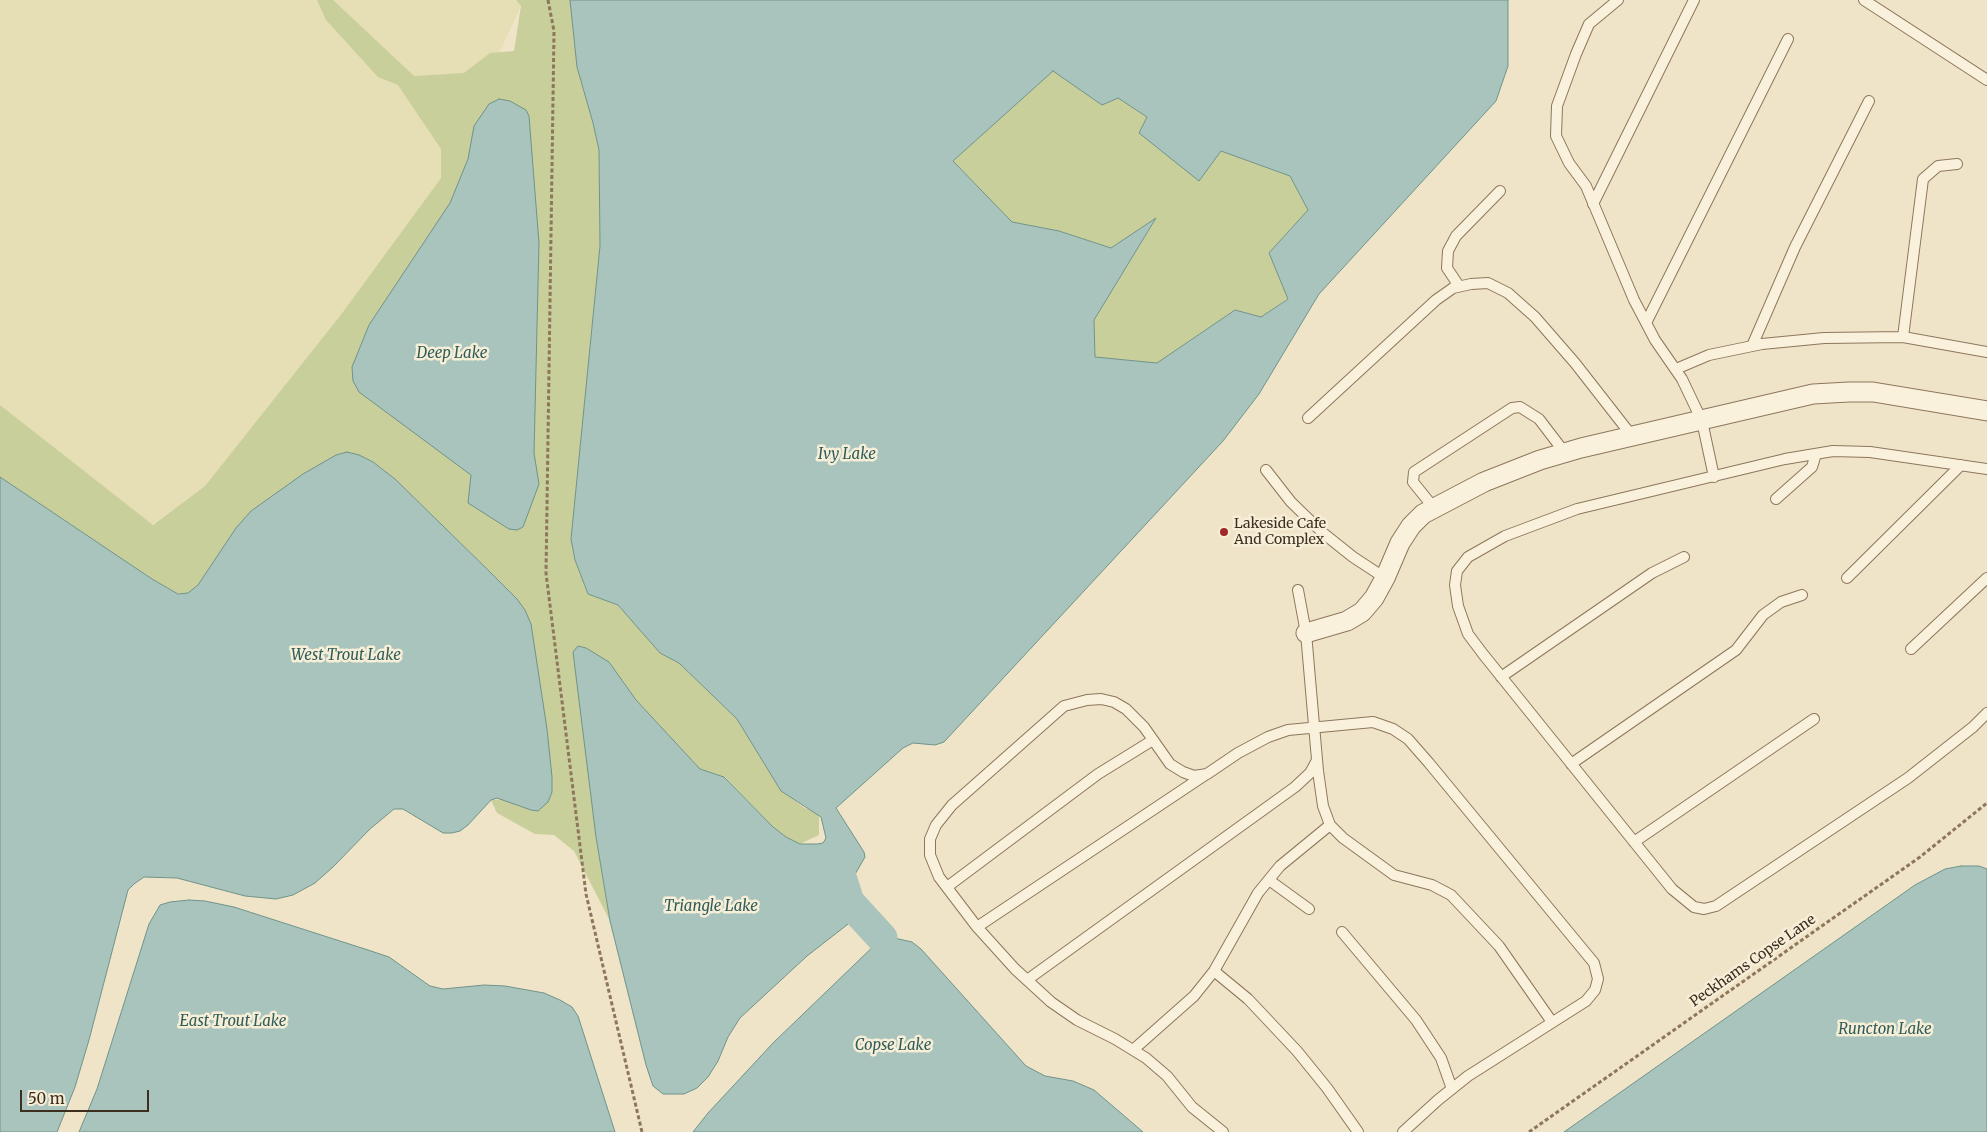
<!DOCTYPE html>
<style>
body{margin:0}
#map{position:relative;width:1987px;height:1132px;overflow:hidden;background:#f0e4c8;font-family:Merriweather,serif}
canvas{display:block}
.scale{position:absolute;left:20px;top:1090px;width:129px;height:22px;box-sizing:border-box;border:2px solid #3d2e20;border-top:0;padding-left:6px;font-size:15px;line-height:18px;white-space:nowrap;color:#3d2e20;-webkit-text-stroke:4px #f7eed8;paint-order:stroke}
</style>
<div id="map">
<canvas width="1987" height="1132"></canvas>
<div class="scale">50 m</div>
</div>
<script>
const g = document.querySelector('canvas').getContext('2d');
g.lineJoin = 'round';
function fill(path, color) { g.fillStyle = color; g.fill(path, 'evenodd'); }
const shape = rows => new Path2D(rows.map(r => 'M' + r).join(''));
function strokePath(path, color, width, dash) { g.strokeStyle = color; g.lineWidth = width; g.lineCap = dash ? 'butt' : 'round'; g.setLineDash(dash || []); g.stroke(path); }
function label(font, color, halo, rows, align = 'center') {
  g.font = font + ' Merriweather,serif'; g.lineWidth = 5; g.setLineDash([]); g.textBaseline = 'middle'; g.strokeStyle = halo; g.fillStyle = color; for (const [text, x, y, turn = 0] of rows) {
    g.save(); g.translate(x, y); g.rotate((+turn || 0) * Math.PI / 180); g.textAlign = isNaN(turn) ? turn : align; if (halo) g.strokeText(text, 0, 0); g.fillText(text, 0, 0); g.restore();
  }
}
const farmland = shape([
 [0,0,516,0,521,6,441,178,395,243,343,312,205,486,152,525,0,405]
]);
const green = shape([
 [317,0,333,0,414,76,464,73,490,53,514,51,521,6,516,0,570,0,577,67,593,123,599,150,600,246,571,539,575,561,588,594,618,605,660,653,679,663,737,719,781,791,805,808,819,814,819,835,800,844,786,837,773,827,725,777,700,769,636,700,609,662,596,837,610,921,574,851,554,835,535,834,497,813,491,800,503,799,521,807,489,571,395,479,373,462,213,565,198,585,188,593,177,593,152,579,0,477,0,405,153,525,205,486,343,312,441,178,441,149,398,85,378,77,326,20],
 [1053,70,1102,105,1118,98,1147,117,1199,180,1221,151,1290,176,1308,210,1269,253,1288,298,1261,317,1235,310,1157,363,1095,357,1094,320,1155,220,1111,248,1059,231,1012,222,953,161]
]);
const water = shape([
 [570,0,1508,0,1508,66,1496,101,1319,294,1259,394,1223,441,944,742,935,745,913,743,903,748,836,808,864,852,865,857,850,883,852,891,862,907,861,914,807,956,740,1018,728,1037,718,1061,708,1077,697,1088,684,1094,663,1094,653,1086,646,1065,610,921,596,837,573,652,578,646,586,648,609,662,636,700,700,769,724,777,773,827,786,837,800,844,817,844,823,843,826,838,821,817,781,791,737,719,679,663,660,653,618,605,588,594,575,560,571,539,600,246,599,150,593,123,577,67,570,0],
 [1053,71,1102,105,1118,98,1147,117,1139,133,1199,181,1221,151,1290,176,1308,210,1269,253,1288,299,1261,317,1235,310,1157,363,1095,357,1094,320,1156,218,1111,248,1059,231,1012,222,953,161,1053,71],
 [499,99,510,101,517,105,526,110,529,116,539,243,534,453,539,484,523,527,517,530,509,529,468,503,471,475,359,392,353,381,352,367,369,325,450,203,468,159,474,126,489,104,499,99],
 [347,452,359,455,373,462,395,479,489,571,517,599,525,610,531,624,547,729,552,777,552,792,548,802,538,811,531,810,497,798,491,800,468,825,460,831,452,833,443,833,403,809,394,809,370,829,333,867,315,883,293,895,276,899,245,896,177,878,144,877,134,884,128,890,89,1040,75,1087,57,1132,0,1132,0,477,152,579,178,594,188,593,198,585,236,528,251,511,303,474,336,455,347,452],
 [1961,866,1979,866,1987,869,1987,1132,1564,1132,1915,885,1945,869,1961,866],
 [189,900,205,901,234,907,368,950,389,957,430,986,443,989,484,985,505,986,544,993,560,1000,572,1007,578,1016,615,1132,79,1132,97,1089,149,924,160,905,170,902,189,900],
 [890,937,912,942,921,949,1026,1066,1045,1076,1073,1081,1094,1090,1143,1132,693,1132,708,1113,773,1043,882,938,890,937]
]);
const river = shape([
 [841,877,849,902,882,938]
]);
const path = shape([
 [548,0,554,31,546,573,586,894,642,1132],
 [1529,1132,1920,857,1987,803]
]);
const service = shape([
 [1618,0,1589,24,1576,54,1557,106,1556,136,1569,163,1586,186,1634,300,1655,340,1682,379,1702,421,1714,477],
 [1864,0,1987,80],
 [1593,204,1694,0],
 [1459,286,1447,268,1448,251,1456,236,1500,191],
 [1646,323,1788,39],
 [1903,337,1923,179,1938,166,1957,164],
 [1752,346,1795,247,1869,101],
 [1676,369,1709,355,1762,344,1824,338,1903,337,1987,352],
 [1308,418,1436,300,1453,288,1471,284,1488,283,1508,293,1535,317,1575,363,1632,436],
 [1987,469,1870,452,1833,451,1785,459,1577,509,1505,536,1468,557,1457,571,1455,585,1458,606,1468,634,1483,654,1672,889,1694,907,1704,909,1716,906,1908,778,1973,727,1987,713],
 [1266,470,1291,502,1323,533,1353,557,1385,578],
 [1776,499,1812,467,1816,454],
 [1434,508,1413,482,1414,472,1512,408,1520,407,1539,419,1565,453],
 [1847,578,1961,465],
 [1298,590,1306,633,1318,771,1323,806,1330,825,1343,838,1394,875,1432,885,1451,895,1499,946,1552,1022],
 [1911,649,1987,578],
 [1501,677,1652,573,1684,557],
 [1571,764,1736,650,1763,615,1781,602,1802,595],
 [1634,842,1814,719],
 [1269,880,1309,909],
 [947,887,1098,774,1153,740],
 [977,927,1205,775],
 [1342,932,1416,1020,1441,1058,1452,1089],
 [1214,971,1248,999,1297,1051,1327,1088,1358,1132],
 [1027,980,1295,787,1310,773,1317,760],
 [1133,1050,1194,996,1214,971,1258,893,1280,866,1330,825],
 [1223,1132,1192,1107,1167,1076,1146,1058,1115,1039,1077,1020,1051,1002,1015,969,977,927,939,877,930,855,930,839,936,825,952,805,1064,706,1087,700,1101,699,1114,702,1126,709,1144,727,1170,764,1183,772,1194,776,1207,774,1238,753,1268,737,1288,730,1373,722,1393,729,1408,739,1429,763,1594,963,1598,979,1595,990,1586,1001,1468,1076,1438,1100,1403,1132]
]);
const minor = shape([
 [1306,633,1347,621,1362,612,1374,598,1385,578,1400,543,1411,526,1423,514,1484,482,1540,460,1581,448,1813,394,1849,392,1873,392,1987,411]
]);
const markers = [
 [1224,532,5,"#9e2a2b"]
];
const poiNames = [
 ["Lakeside Cafe",1234,524],
 ["And Complex",1234,540]
];
const streetNames = [
 ["Peckhams Copse Lane",1753,961,-35]
];
const waterNames = [
 ["Deep Lake",452,354],
 ["Ivy Lake",847,455],
 ["West Trout Lake",346,656],
 ["Triangle Lake",711,907],
 ["East Trout Lake",233,1022],
 ["Runcton Lake",1885,1030],
 ["Copse Lake",893,1046]
];
fill(farmland, '#e6deb5');
fill(green, '#c9cf9b');
fill(water, '#a9c4bc');
strokePath(water, '#6f938a', 1);
strokePath(river, '#a9c4bc', 31);
strokePath(service, '#8d765c', 12);
strokePath(minor, '#8d765c', 21);
strokePath(path, '#8d765c', 3, [4, 2.5]);
strokePath(service, '#faf1dc', 10);
strokePath(minor, '#faf1dc', 19);
for (const [x, y, r, color] of markers) { const dot = new Path2D(); dot.arc(x, y, r, 0, 2 * Math.PI); g.fillStyle = color; g.fill(dot); strokePath(dot, '#f7eed8', 2); }
label('14px', '#3d2e20', '#f7eed8', poiNames, 'left');
label('14px', '#3d2e20', '#f7eed8', streetNames);
label('italic 15px', '#2f5d5a', '#f7eed8', waterNames);
</script>
